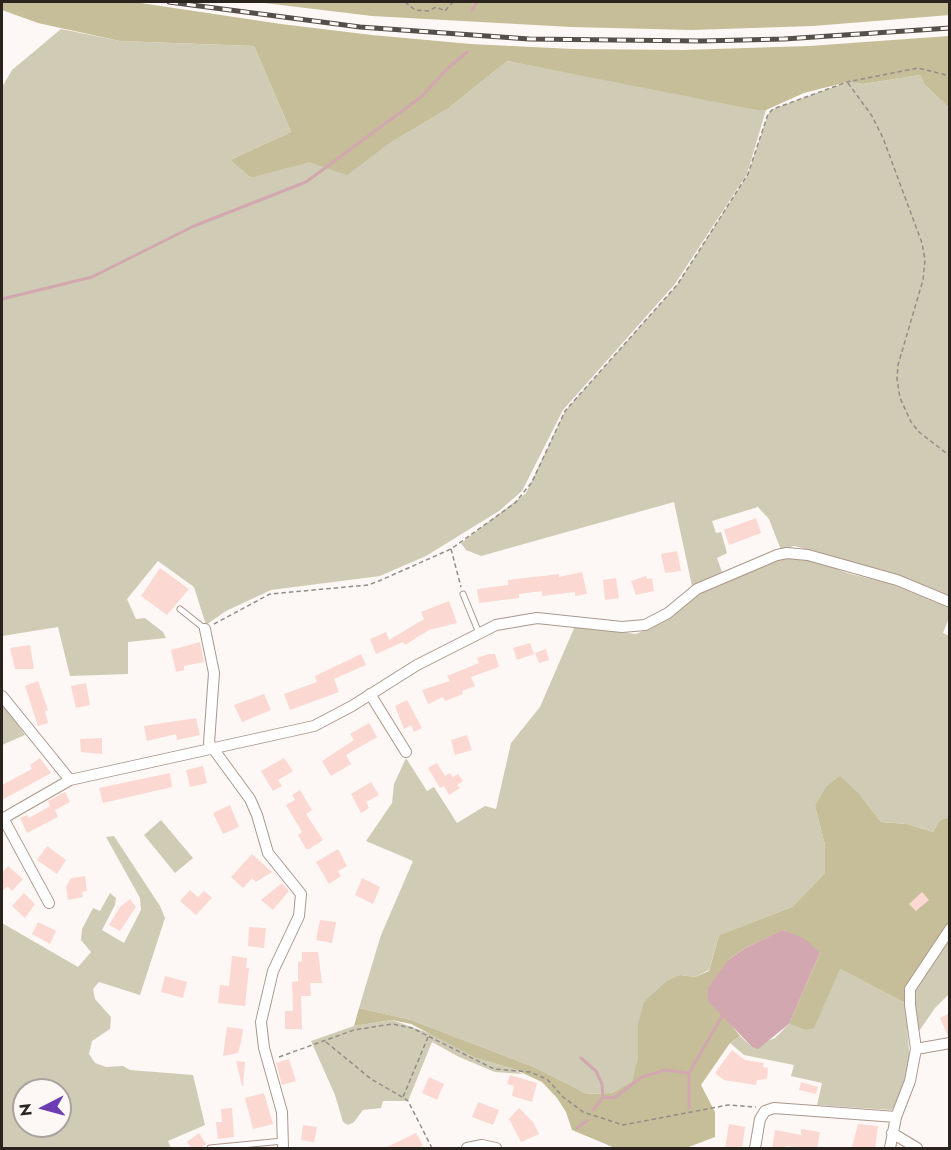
<!DOCTYPE html>
<style>
body{margin:0}
#map{position:relative;width:951px;height:1150px;overflow:hidden;background:#fdf8f5;font-family:Jost,sans-serif}
canvas{display:block}
.frame{position:absolute;inset:0;border:3px solid #2b231e;pointer-events:none}
.north{position:absolute;left:12px;top:1078px;width:60px;height:60px;box-sizing:border-box;background:#fdf8f5;border:2px solid #a9a39f;border-radius:50%;rotate:264deg;font-size:16px;font-weight:700;line-height:24px;text-align:center;color:#2b231e}
.north::after{content:'';display:block;margin:auto;width:21px;height:27px;background:#6d3cb3;clip-path:polygon(50% 0,100% 100%,50% 72%,0 100%)}
</style>
<div id="map">
<canvas width="951" height="1150"></canvas>
<div class="frame"></div>
<div class="north">N</div>
</div>
<script>
const g = document.querySelector('canvas').getContext('2d');
g.lineJoin = 'round';
function fill(path, color) { g.fillStyle = color; g.fill(path, 'evenodd'); }
const shape = rows => new Path2D(rows.map(r => 'M' + r).join(''));
function strokePath(path, color, width, dash) { g.strokeStyle = color; g.lineWidth = width; g.lineCap = dash ? 'butt' : 'round'; g.setLineDash(dash || []); g.stroke(path); }
const green = shape([
 [61,29,120,41,254,46,291,132,230,160,251,178,309,161,347,174,390,143,449,108,507,61,766,110,747,174,675,284,563,410,522,491,499,511,426,556,380,576,271,590,226,611,206,625,194,587,158,561,127,599,136,619,145,618,163,632,166,638,128,642,128,674,70,676,58,627,2,636,2,87,12,70],
 [920,75,924,84,949,108,949,599,802,548,794,546,781,550,769,519,758,507,712,521,716,533,721,532,727,553,717,558,722,572,692,586,674,502,481,556,466,550,461,543,526,493,565,411,677,285,748,174,768,114,773,109,847,82,863,84],
 [783,556,812,559,847,573,891,584,949,608,949,618,943,633,950,636,949,817,940,820,933,832,907,824,881,822,861,796,815,806,825,845,825,873,792,907,719,935,709,970,695,977,680,975,638,1024,638,1056,632,1083,610,1093,587,1094,534,1067,411,1020,359,1008,381,935,413,861,366,841,392,803,394,784,406,758,427,791,434,787,457,823,485,806,496,809,511,743,540,707,575,626,636,634,654,626,703,589],
 [2,701,25,735,2,745],
 [161,820,193,858,175,873,144,835],
 [114,836,160,906,165,918,140,995,99,982,93,989,95,999,111,1017,110,1029,92,1041,89,1054,95,1063,106,1067,123,1066,130,1070,193,1075,205,1125,168,1141,171,1148,2,1148,2,923,78,967,91,952,81,940,82,929,93,908,100,911,110,893,116,898,115,905,102,930,124,943,141,910,140,898,106,837],
 [24,1090,60,1090,60,1126,24,1126],
 [949,938,949,994,935,1008,917,1034,915,990],
 [840,969,905,1003,910,1062,897,1104,891,1110,817,1105,822,1083,791,1076,794,1065,744,1055,730,1043,740,1036,752,1047,775,1038,789,1024,805,1030],
 [392,1020,434,1035,476,1058,514,1069,522,1074,495,1072,459,1057,432,1042,408,1101,383,1101,381,1108,363,1110,354,1122,348,1125,343,1122,335,1095,311,1041,354,1026]
]);
const forest = shape([
 [2,2,134,2,281,24,372,35,471,44,573,49,683,50,809,46,949,36,949,108,924,84,920,75,863,84,847,82,804,93,766,110,757,110,507,61,449,108,390,143,347,175,309,162,251,178,230,160,291,132,254,46,120,41,38,23,2,10],
 [256,2,949,2,950,15,813,26,692,30,571,27,372,16],
 [840,776,861,796,881,822,907,824,933,832,940,820,949,817,949,923,905,1003,840,969,814,1028,805,1030,789,1024,820,953,784,930,747,947,728,960,732,1026,740,1036,730,1043,701,1085,715,1112,715,1137,686,1148,615,1148,572,1130,566,1112,557,1098,542,1082,514,1069,476,1058,411,1024,392,1020,354,1026,359,1008,411,1020,534,1067,587,1094,611,1093,632,1082,638,1056,638,1024,644,1002,667,981,680,975,695,977,709,971,719,935,792,907,825,873,825,845,815,806,826,787]
]);
const water = shape([
 [783,930,805,939,820,953,789,1024,758,1049,752,1047,708,1001,708,988,728,960,747,947]
]);
const stream = shape([
 [472,10,477,2],
 [2,299,92,277,194,226,306,182,421,97,448,68,467,52],
 [581,1058,596,1071,602,1084,603,1097],
 [689,1108,689,1073,722,1016],
 [593,1110,603,1097,614,1098,642,1077,665,1070,689,1073],
 [577,1128,588,1120]
]);
const building = shape([
 [756,518,761,533,729,545,724,530],
 [677,551,681,571,665,573,661,554],
 [160,568,189,589,167,615,141,596],
 [582,572,587,594,575,596,575,592,542,596,542,591,519,594,519,598,479,603,477,589,508,585,508,580,559,574,559,577],
 [646,576,647,579,652,578,654,591,636,595,631,581],
 [616,578,619,598,605,600,603,580],
 [449,601,457,623,429,630,405,645,403,642,376,654,370,639,386,632,389,640,424,619,421,612],
 [200,642,204,662,184,666,184,670,176,672,171,650],
 [530,643,534,654,517,660,513,648],
 [30,645,34,669,15,669,10,648],
 [546,649,549,660,539,663,535,653],
 [361,654,366,665,334,679,339,692,290,710,284,694,317,682,315,676],
 [489,654,495,654,499,667,471,677,475,686,462,691,463,694,445,701,443,697,428,704,422,690,450,681,447,676,479,663,477,658],
 [38,681,48,710,45,711,48,723,38,726,25,686],
 [86,683,90,705,76,708,71,686],
 [264,694,271,710,242,722,234,705],
 [407,700,422,728,414,732,411,725,404,729,395,706],
 [196,718,200,735,177,740,176,734,147,741,144,726],
 [369,723,377,737,346,755,351,764,331,776,322,761,354,740,350,734],
 [467,735,472,750,455,755,451,740],
 [102,738,102,754,81,752,80,739],
 [40,758,51,773,2,800,2,785,32,769,30,765],
 [284,758,293,771,278,780,282,786,273,791,261,771],
 [437,763,445,776,450,773,453,777,458,774,463,781,457,785,460,788,449,795,444,786,440,788,428,768],
 [203,766,207,783,190,787,186,770],
 [170,773,172,787,103,803,99,788],
 [371,782,379,795,366,802,369,808,361,813,351,794],
 [300,790,312,810,306,814,323,840,309,849,306,849,298,835,302,832,286,805,295,800,292,795],
 [65,792,70,802,55,810,58,817,27,833,20,818,27,815,29,818,50,806,48,801],
 [230,805,239,827,223,834,213,813],
 [47,846,66,860,57,874,37,860],
 [338,849,347,866,338,871,341,876,329,884,316,862],
 [252,854,272,872,256,882,252,878,243,888,231,877],
 [8,866,23,879,12,891,7,886,2,892,2,873],
 [85,876,87,891,82,892,83,897,68,900,66,887,71,878],
 [362,878,380,887,373,904,355,895],
 [282,883,289,891,273,910,261,900],
 [190,890,198,897,204,891,212,898,196,915,180,901],
 [922,892,929,900,916,911,909,904],
 [24,893,35,904,25,918,12,906],
 [130,899,136,907,120,931,109,925,120,907],
 [320,920,336,922,332,943,316,940],
 [38,922,56,931,50,944,32,934],
 [249,927,266,928,264,948,248,946],
 [302,952,318,952,322,983,310,983,311,996,301,996,302,1029,285,1029,285,1011,293,1011,292,982,298,981,298,962,302,961],
 [232,956,247,958,246,968,249,968,245,1006,218,1003,220,985,229,986],
 [165,976,187,982,183,998,161,992],
 [950,1013,950,1036,948,1036,940,1018],
 [227,1027,243,1029,241,1042,238,1053,223,1056],
 [732,1050,745,1060,764,1063,763,1067,768,1068,767,1079,757,1080,756,1085,724,1080,715,1073],
 [289,1059,296,1081,282,1085,276,1063],
 [236,1061,245,1062,243,1086,242,1086],
 [510,1075,537,1083,532,1102,512,1096,514,1086,507,1084],
 [429,1077,444,1084,437,1100,422,1093],
 [801,1082,818,1087,816,1094,799,1090],
 [264,1093,273,1124,253,1129,245,1098],
 [478,1102,499,1110,493,1125,472,1117],
 [232,1108,234,1137,218,1139,216,1122,222,1122,221,1109],
 [519,1108,533,1122,539,1134,521,1142,509,1119],
 [729,1124,745,1127,742,1149,725,1149],
 [858,1124,878,1126,875,1149,852,1147],
 [303,1125,317,1127,314,1142,301,1140],
 [801,1129,820,1132,817,1149,786,1146,785,1149,772,1149,775,1130,801,1135],
 [199,1133,206,1144,199,1149,192,1149,187,1142],
 [416,1133,423,1145,418,1149,383,1149]
]);
const path = shape([
 [405,2,415,10,428,11,436,7,445,11,453,2],
 [848,83,872,116,883,138,922,243,925,260,923,280,898,365,897,379,900,398,911,422,919,432,950,456],
 [451,549,461,587],
 [214,624,270,594,368,585,379,581,451,549,515,503,532,482,565,411,677,285,697,254,748,174,768,114,773,109,847,82,918,68,950,76],
 [428,1037,403,1097,408,1101,432,1148],
 [326,1042,371,1079,402,1097],
 [279,1057,354,1030,392,1024,412,1028,494,1069,530,1072,547,1079,563,1097,583,1112,623,1125,728,1105,756,1107]
]);
const service = shape([
 [463,594,479,633],
 [180,609,205,629],
 [210,1148,283,1141]
]);
const minor = shape([
 [205,629,214,673,209,743,250,799,257,815,268,853,301,894,299,916,273,971,261,1022,264,1048,282,1112,283,1148],
 [370,694,406,752],
 [2,696,70,780],
 [3,818,49,903],
 [2,819,70,780,314,726,352,706,417,665,496,625,537,618,622,627,645,625,668,613,697,589,777,555,787,553,808,555,897,580,950,602],
 [916,1049,950,1043],
 [892,1133,917,1148],
 [467,1148,482,1145,496,1148],
 [755,1148,760,1119,765,1111,774,1108,896,1117],
 [890,1148,896,1117,910,1081,916,1049,910,1005,910,989,950,929]
]);
const rail = shape([
 [169,2,360,27,529,39,701,41,784,39,950,28]
]);
fill(green, '#d0cbb4');
fill(forest, '#c6be98');
fill(water, '#d2a7af');
strokePath(stream, '#d2a7af', 3);
fill(building, '#fcd8d2');
strokePath(service, '#ac978b', 7);
strokePath(minor, '#ac978b', 12);
strokePath(path, '#938d89', 1.5, [4.5, 3]);
strokePath(service, '#fff', 5);
strokePath(minor, '#fff', 10);
strokePath(rail, '#554e49', 5);
strokePath(rail, '#fdf8f5', 3, [9]);
</script>
